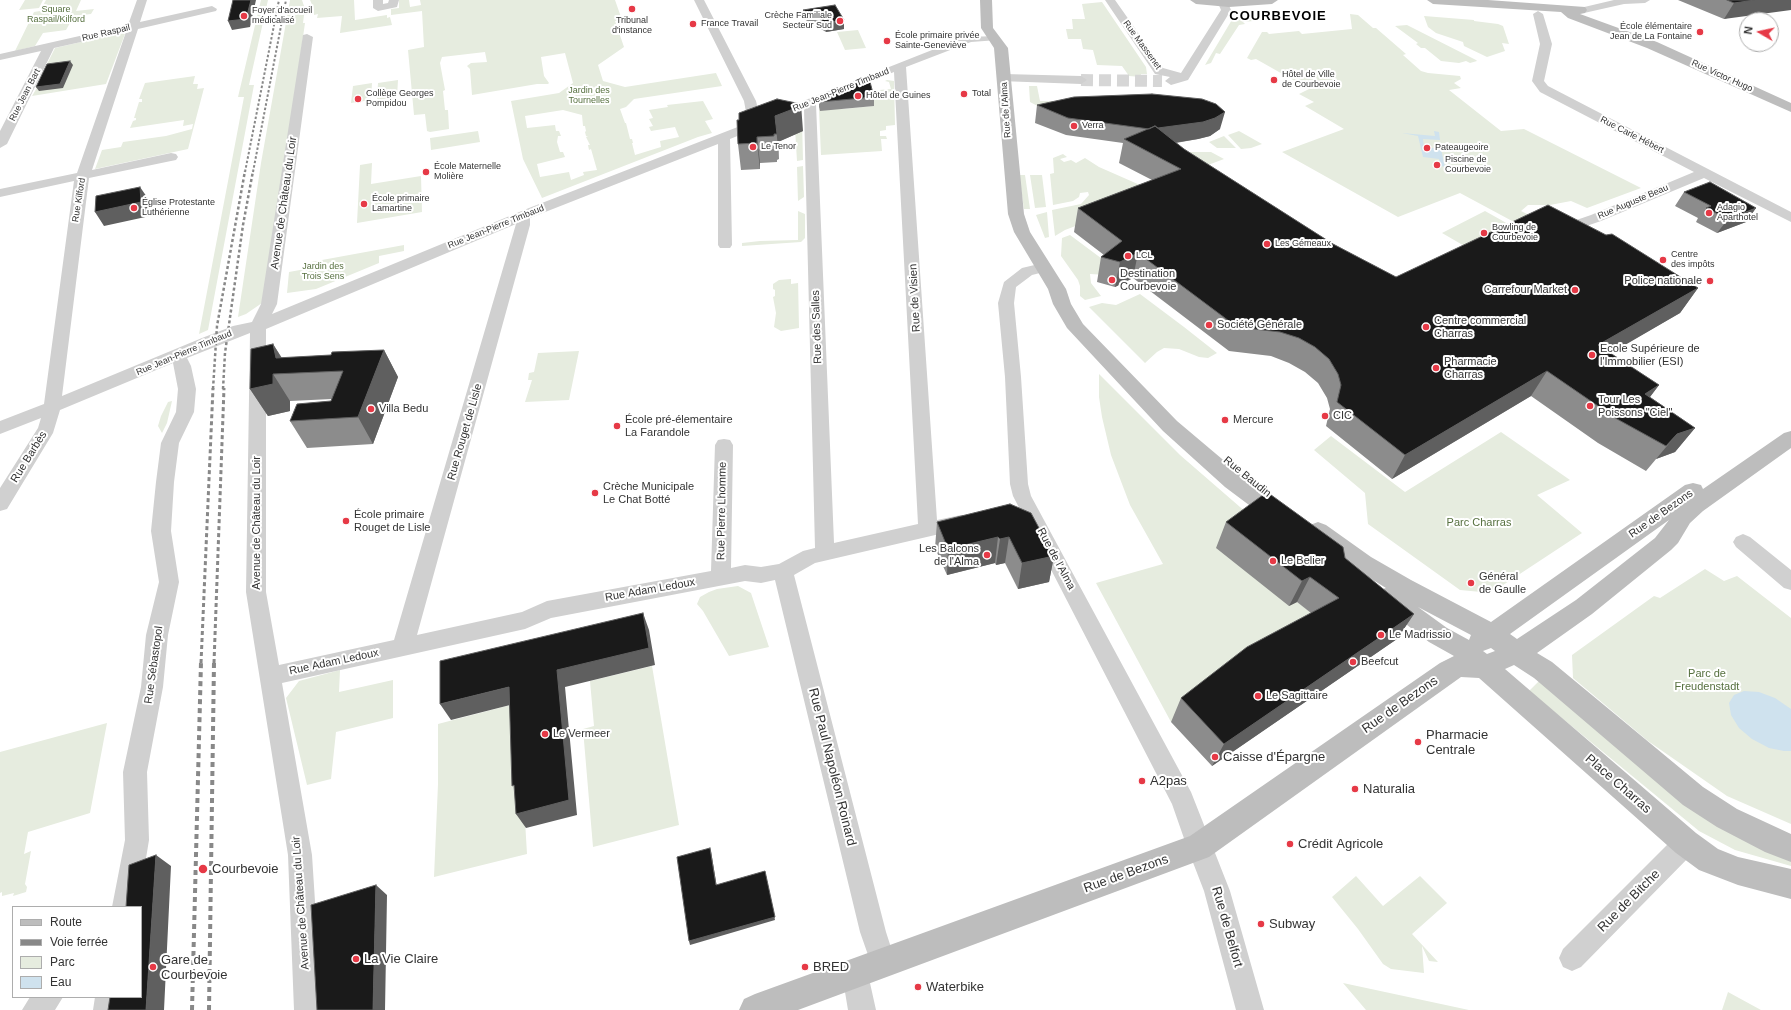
<!DOCTYPE html>
<meta charset="utf-8">
<style>
body{margin:0}
#map{position:relative;width:1791px;height:1010px;overflow:hidden;background:#fff;font-family:Helvetica,sans-serif}
canvas{display:block}
.legend{position:absolute;left:12px;top:906px;width:130px;height:92px;box-sizing:border-box;background:#fff;border:1px solid #adadad;margin:0;padding:5px 7px;list-style:none;font-size:12px;color:#333}
.legend li{display:flex;align-items:center;gap:8px;height:20px}
.legend b{width:20px;border:1px solid #adadad}
.north{position:absolute;left:1739px;top:12px;width:40px;height:40px;box-sizing:border-box;background:#fff;border:1px solid #adadad;border-radius:50%;rotate:279deg;font-size:11px;font-weight:700;line-height:16px;text-align:center;color:#333}
.north::after{content:'';display:block;margin:auto;width:14px;height:18px;background:#e63946;clip-path:polygon(50% 0,100% 100%,50% 72%,0 100%)}
</style>
<div id="map">
<canvas width="1791" height="1010"></canvas>
<ul class="legend">
<li><b style="height:5px;background:#bdbdbd"></b>Route</li>
<li><b style="height:5px;background:#888"></b>Voie ferrée</li>
<li><b style="height:11px;background:#e6ecdf"></b>Parc</li>
<li><b style="height:11px;background:#cfe2ee"></b>Eau</li>
</ul>
<div class="north">N</div>
</div>
<script>
const g = document.querySelector('canvas').getContext('2d');
g.lineJoin = 'round';
function fill(path, color) { g.fillStyle = color; g.fill(path, 'evenodd'); }
const shape = rows => new Path2D(rows.map(r => 'M' + r).join(''));
function strokePath(path, color, width, dash) { g.strokeStyle = color; g.lineWidth = width; g.lineCap = dash ? 'butt' : 'round'; g.setLineDash(dash || []); g.stroke(path); }
function label(font, color, halo, rows, align = 'center') {
  g.font = font + ' Helvetica,sans-serif'; g.lineWidth = 4; g.setLineDash([]); g.textBaseline = 'middle'; g.strokeStyle = halo; g.fillStyle = color; for (const [text, x, y, turn = 0] of rows) {
    g.save(); g.translate(x, y); g.rotate((+turn || 0) * Math.PI / 180); g.textAlign = isNaN(turn) ? turn : align; if (halo) g.strokeText(text, 0, 0); g.fillText(text, 0, 0); g.restore();
  }
}
const green = shape([
 [25,0,43,0,39,8,19,10],
 [46,0,81,0,76,11,94,9,91,14,74,16,66,30,43,33,35,46,15,51,34,12,40,11],
 [261,0,268,0,249,85,254,85,208,330,199,334,244,97,238,97],
 [290,0,302,0,307,15,304,15,303,23,305,23,269,275,262,303,246,314,238,317,261,163],
 [310,0,354,0,355,20,387,15,387,18,390,17,392,25,340,33,342,16,317,18,318,14,314,15,314,9],
 [399,0,409,0,410,7,421,5,420,0,615,0,622,20,615,21,624,47,598,65,603,81,625,87,716,73,722,86,634,99,626,107,620,109,625,123,626,123,630,139,632,139,633,143,632,143,635,155,661,147,660,141,679,137,675,127,651,131,649,127,653,126,649,119,653,118,649,110,668,107,667,105,703,101,713,119,705,121,712,133,698,137,542,198,523,159,511,101,559,93,573,83,565,53,541,57,544,76,549,83,548,84,537,84,472,95,470,69,467,66,471,63,487,62,485,52,442,57,440,63,445,90,443,91,445,110,448,110,449,129,430,132,427,131,425,114,414,115,408,50,424,47,422,11,391,15,391,9,399,8],
 [563,110,582,115,583,126,585,126,586,131,585,132,586,136,588,137,586,137,590,145,588,145,589,150,591,149,597,170,583,172,584,175,571,180,569,172,540,177,537,164,565,157,563,152,560,152,557,142,558,136,561,136,559,131,556,131,555,125,527,128,525,116],
 [1102,2,1146,67,1147,74,1141,74,1141,77,1129,76,1122,66,1097,65,1093,50,1083,49,1081,39,1068,39,1066,29,1073,29,1072,19,1085,19,1082,4],
 [1350,14,1358,15,1373,28,1376,28,1406,54,1403,55,1421,71,1428,73,1460,76,1461,79,1454,83,1461,88,1449,90,1501,131,1524,129,1641,188,1587,208,1571,201,1550,205,1528,205,1521,211,1529,215,1514,222,1460,193,1398,217,1282,152,1344,129,1305,106,1314,102,1299,94,1309,89,1256,59,1251,60,1247,58,1262,32,1267,32,1269,34,1299,31,1302,34,1352,29],
 [1424,16,1474,20,1474,21,1498,24,1503,26,1509,44,1502,43,1505,51,1487,57,1464,46,1463,42,1436,33,1428,27],
 [1249,17,1253,21,1243,22,1245,24,1239,25,1220,54,1216,53,1211,63,1205,65,1233,18],
 [1407,25,1476,60,1477,61,1470,63,1466,61,1459,63,1441,61,1425,48,1421,48,1416,44,1418,43,1395,26],
 [858,30,866,48,845,50,837,32],
 [120,33,125,34,106,84,32,96,41,81,42,77,40,78,55,48],
 [195,76,193,84,198,84,197,89,204,88,188,149,95,169,102,150,121,147,123,142,166,136,192,129,193,124,183,126,184,120,130,128,133,121,136,120,136,118,134,118,139,102,142,102,142,99,139,99,145,83],
 [398,80,397,97,377,100,378,83],
 [887,80,894,81,895,125,886,126,886,130,880,131,880,136,886,136,887,139,881,139,882,151,821,155,819,109,821,107,843,109,873,106,868,91,891,89,889,82,885,81],
 [372,83,371,100,351,103,353,86],
 [1029,86,1037,86,1040,101,1113,102,1047,111,1030,102],
 [802,120,803,160,797,161,795,128],
 [478,131,480,142,431,150,430,138],
 [1239,131,1262,144,1251,148,1241,149,1228,135],
 [1224,136,1236,148,1217,148,1209,142],
 [1184,152,1211,152,1224,159,1208,165],
 [1063,154,1067,157,1060,159,1064,162,1071,160,1076,163,1085,158,1099,167,1140,185,1141,201,1065,230,1055,236,1052,210,1081,204,1089,195,1088,192,1080,193,1079,197,1073,201,1053,205,1050,174,1054,173,1053,158],
 [372,163,371,184,421,176,422,212,357,223,360,165],
 [803,166,804,197,798,201,797,167],
 [1019,175,1025,175,1030,209,1024,209],
 [1030,175,1042,175,1046,207,1035,208],
 [798,211,805,214,805,238,801,242,742,246,742,243,760,241,798,240],
 [1485,211,1526,234,1480,255,1442,233],
 [1047,212,1049,237,1045,238,1036,215],
 [1070,235,1125,276,1090,274,1091,283,1101,296,1085,300,1080,296,1080,286,1078,280,1061,256,1062,238],
 [404,245,404,251,379,256,379,263,316,289,287,293,289,272,311,268,311,262],
 [791,279,791,284,798,283,798,279,799,328,781,331,774,327,776,313,773,297,775,296,775,290,773,289,773,284,779,280],
 [1140,294,1184,327,1217,353,1208,358,1199,357,1179,349,1164,348,1157,352,1145,363,1089,307,1102,303,1116,305],
 [579,351,569,400,525,402,532,380,528,380,529,373,534,372,538,353],
 [1099,374,1180,455,1255,520,1296,601,1323,622,1235,671,1171,722,1096,583,1163,564,1130,505,1111,455,1102,417,1099,397],
 [172,401,167,423,162,433,158,426,161,416,168,402],
 [1501,432,1570,480,1537,495,1582,533,1497,589,1481,592,1460,590,1368,524,1365,493,1314,450,1331,436,1405,492],
 [1705,569,1724,581,1737,576,1791,618,1791,824,1727,796,1648,741,1573,678,1572,655,1654,596,1660,598],
 [738,586,751,593,769,647,729,656,703,611,697,604,700,597,709,592,717,589],
 [652,666,679,825,593,847,583,729,594,726,590,681],
 [340,670,339,692,393,680,393,718,336,732,331,779,307,785,286,698,299,681],
 [1539,681,1791,857,1791,866,1735,850,1699,831,1529,691],
 [518,703,527,854,434,877,438,784,438,724],
 [107,723,90,813,28,832,24,854,31,851,25,884,27,887,26,892,13,896,14,893,2,896,2,892,0,893,0,752],
 [1356,876,1383,906,1420,876,1447,903,1412,934,1438,962,1429,961,1422,946,1424,973,1391,969,1383,964,1358,929,1332,897],
 [1343,983,1469,1010,1366,1010],
 [1728,992,1761,1010,1722,1010]
]);
const water = shape([
 [1434,131,1439,132,1440,140,1423,139,1424,147,1441,149,1445,167,1441,166,1439,159,1423,157,1418,136,1402,133,1435,136],
 [1744,691,1759,692,1775,698,1791,709,1791,751,1784,751,1769,748,1752,739,1739,728,1731,715,1729,703,1734,695]
]);
const streetTunnel = shape([
 [1081,80,1162,81]
]);
const street = shape([
 [137,0,147,0,140,22,212,6,217,9,216,11,138,29,92,170,171,153,176,154,178,157,176,160,171,161,89,178,62,396,202,338,233,326,252,322,261,304,303,35,307,34,313,37,277,304,272,314,529,208,748,123,744,101,694,0,704,0,756,101,760,118,965,37,998,36,1000,38,998,40,971,42,906,67,937,520,961,515,968,517,971,522,968,527,961,529,815,563,794,575,886,932,896,963,892,972,883,976,874,972,860,932,775,580,761,583,745,581,551,618,525,629,282,683,312,855,322,1010,294,1010,288,855,246,592,250,333,187,358,191,366,196,389,194,412,179,443,174,482,171,531,179,582,168,635,163,687,147,772,149,840,138,907,112,907,125,840,123,772,141,687,146,635,159,582,151,531,156,482,161,443,176,412,178,389,173,363,60,410,53,433,7,509,0,511,0,488,38,428,41,418,0,434,0,421,44,404,74,181,0,197,0,189,77,173,126,32,54,48,7,144,0,148,0,131,41,51,0,60,0,54,128,25,137,0],
 [894,72,918,524,834,543,816,104,894,72],
 [804,109,815,548,803,551,779,564,761,567,745,565,731,568,733,445,730,440,724,439,718,440,715,445,711,571,547,601,522,612,417,635,530,225,530,218,718,144,718,245,720,248,730,248,732,245,730,139,804,109],
 [516,224,394,640,279,665,266,592,266,329,516,224],
 [373,0,383,0,383,4,388,3,389,0,399,0,397,7,378,11,373,8,373,0],
 [1105,0,1115,0,1163,68,1181,73,1221,10,1218,3,1219,1,1227,1,1231,10,1188,80,1171,85,1165,81,1170,77,1155,74,1105,0],
 [1614,0,1650,0,1645,3,1624,4,1584,13,1579,10,1580,8,1614,0],
 [1538,11,1543,14,1552,44,1544,81,1548,86,1791,212,1791,222,1704,178,1601,221,1566,233,1556,233,1554,230,1556,227,1591,215,1694,172,1540,92,1532,81,1540,44,1533,14,1538,11],
 [1004,74,1081,76,1087,80,1081,84,1000,81,998,78,1004,74],
 [1043,263,1048,265,1051,268,1048,271,1032,275,1016,287,1014,303,1021,377,1028,484,1031,496,1191,792,1230,891,1264,1010,1236,1010,1204,891,1187,847,1172,804,1013,496,1010,484,1005,377,998,303,1004,282,1022,268,1043,263],
 [1743,534,1750,537,1791,570,1791,590,1784,588,1736,547,1733,542,1736,537,1743,534],
 [1686,831,1695,835,1698,843,1695,851,1581,967,1572,971,1563,967,1559,958,1563,949,1677,835,1686,831],
 [855,961,864,965,868,974,876,1010,848,1010,842,974,846,965,855,961],
 [30,997,63,997,55,1010,22,1010,30,997],
 [95,997,123,997,121,1010,93,1010,95,997]
]);
const secondary = shape([
 [980,0,992,0,993,28,1008,48,1024,214,1030,232,1066,289,1071,304,1083,324,1177,421,1241,475,1289,511,1292,517,1289,523,1281,525,1273,523,1225,487,1163,431,1067,328,1053,304,1048,289,1014,232,1008,214,994,48,981,28,980,0],
 [1190,0,1278,0,1272,4,1229,7,1196,4,1190,0],
 [1427,0,1488,0,1585,7,1587,10,1585,13,1580,14,1657,42,1791,103,1791,112,1647,48,1568,18,1561,12,1433,4,1427,0],
 [1791,431,1791,448,1703,511,1690,523,1678,543,1671,550,1592,614,1537,653,1552,662,1703,787,1737,809,1791,834,1791,862,1765,852,1717,827,1683,805,1534,678,1514,665,1505,669,1696,833,1718,849,1738,857,1791,869,1791,899,1738,885,1699,870,1676,853,1479,678,1461,677,1209,857,798,1010,739,1010,744,999,755,994,1190,836,1440,663,1454,656,1429,642,1380,604,1376,597,1380,590,1386,588,1355,569,1310,537,1307,531,1310,525,1318,522,1326,525,1371,557,1411,580,1491,622,1685,485,1693,483,1701,485,1703,489,1784,433,1791,431],
 [1669,520,1655,538,1576,600,1517,639,1510,634,1669,520],
 [1418,607,1471,635,1469,640,1447,628,1418,607],
 [1491,648,1495,651,1487,654,1483,651,1491,648]
]);
const railFar3 = shape([
 [245,172,279,0],
 [253,172,286,0]
]);
const railFar2 = shape([
 [213,389,217,326,245,171],
 [223,389,225,353,243,225,253,171]
]);
const railFar1 = shape([
 [201,663,213,388],
 [214,663,224,388]
]);
const rail = shape([
 [192,1010,201,662],
 [209,1010,214,662]
]);
const wall = shape([
 [1678,0,1791,0,1724,19],
 [803,10,844,29,826,32,804,19],
 [874,97,874,106,820,111,819,107,819,98],
 [1037,105,1220,129,1210,136,1198,139,1176,143,1184,149,1333,244,1396,277,1698,288,1680,313,1610,353,1659,385,1650,397,1695,428,1675,452,1656,459,1646,471,1598,443,1531,396,1392,479,1326,426,1330,409,1327,398,1318,383,1305,372,1289,363,1271,356,1229,351,1133,278,1115,287,1097,282,1101,257,1104,255,1074,232,1078,208,1152,180,1119,163,1123,143,1066,135,1035,123],
 [737,120,803,131,778,142,779,159,777,160,777,162,760,163,760,169,741,170,738,144],
 [1684,192,1756,208,1746,222,1717,233,1696,222,1698,218,1675,206],
 [273,344,282,358,331,355,384,350,398,377,373,444,307,448,290,421,331,401,332,399,290,401,290,411,268,416,250,389],
 [1010,504,1054,556,1049,582,1018,589,1005,563,996,565,995,563,947,575,935,548,937,522],
 [1226,522,1345,558,1414,614,1397,639,1212,766,1171,722,1181,698,1311,613,1297,602,1289,606,1216,548]
]);
const shadedWall = shape([
 [251,0,256,0,250,27,232,30,228,21],
 [1755,0,1791,0,1791,10,1724,19,1734,3],
 [844,20,844,29,826,32,826,23],
 [70,61,73,65,63,88,39,91,36,87],
 [801,104,803,131,778,142,779,159,775,116],
 [1225,112,1220,129,1210,136,1198,139,1148,147,1152,129],
 [757,137,760,163,760,169,757,143],
 [140,187,149,200,150,216,104,226,95,212],
 [1756,208,1746,222,1717,233,1728,219],
 [1138,253,1133,278,1115,287,1120,262],
 [1698,288,1680,313,1582,370,1598,345],
 [273,344,289,370,276,358],
 [384,350,398,377,373,444,358,417],
 [1547,371,1531,396,1392,479,1405,455],
 [273,374,290,401,290,411,268,416,250,389],
 [1659,385,1640,410,1645,394],
 [1695,428,1675,452,1656,459,1646,471,1677,434],
 [998,537,995,563,947,575,948,549],
 [1009,537,1005,563,996,565,1000,539],
 [1054,556,1049,582,1018,589,1022,563],
 [1310,577,1297,602,1289,606,1302,581],
 [643,613,649,630,655,665,565,687,577,815,526,828,516,814,557,670],
 [1414,614,1397,639,1212,766,1224,744],
 [509,687,518,703,451,720,440,704],
 [710,848,711,851,717,888,716,885],
 [156,855,171,866,164,1010,146,1010],
 [765,871,775,920,690,945,689,941],
 [376,885,387,895,385,1010,373,1010]
]);
const building = shape([
 [233,0,251,0,246,19,228,21,233,0],
 [1727,0,1755,0,1734,3,1727,0],
 [835,5,844,20,826,23,803,10,835,5],
 [70,61,60,84,36,87,47,64,70,61],
 [869,78,874,97,819,102,819,98,869,78],
 [1152,94,1202,99,1216,104,1225,112,1215,118,1203,122,1158,128,1155,126,1149,129,1068,118,1037,105,1074,97,1152,94],
 [777,99,801,104,801,106,775,116,777,134,774,134,774,136,757,137,757,143,738,144,737,120,739,120,739,113,777,99],
 [1155,126,1184,149,1333,244,1396,277,1548,205,1606,235,1612,234,1698,288,1598,345,1659,385,1645,394,1695,428,1677,434,1666,446,1617,419,1547,371,1405,455,1337,402,1341,385,1338,374,1329,359,1315,347,1299,338,1280,332,1237,327,1138,253,1120,262,1101,257,1122,241,1078,208,1181,169,1124,139,1155,126],
 [1710,182,1756,208,1728,219,1706,208,1711,206,1684,192,1710,182],
 [140,187,141,202,95,212,96,196,140,187],
 [273,344,276,358,331,355,332,352,384,350,358,417,290,421,297,404,331,401,343,371,273,374,273,384,250,389,251,349,273,344],
 [1267,492,1343,547,1345,558,1414,614,1224,744,1181,698,1247,647,1339,598,1310,577,1302,581,1226,522,1267,492],
 [1010,504,1031,513,1054,556,1022,563,1009,537,1000,539,998,537,948,549,937,522,1010,504],
 [643,613,649,648,557,670,569,800,516,814,514,785,512,786,509,687,440,704,440,661,643,613],
 [710,848,716,885,765,871,775,917,689,941,677,857,710,848],
 [156,855,146,1010,108,1010,110,997,141,997,141,907,126,907,129,865,156,855],
 [376,885,373,1010,317,1010,311,905,376,885]
]);
const markers = [
 [632,9,4,"#e63946"],
 [244,16,4,"#e63946"],
 [840,21,4,"#e63946"],
 [693,24,4,"#e63946"],
 [1700,32,4,"#e63946"],
 [887,41,4,"#e63946"],
 [1274,80,4,"#e63946"],
 [964,94,4,"#e63946"],
 [858,96,4,"#e63946"],
 [358,99,4,"#e63946"],
 [1074,126,4,"#e63946"],
 [753,147,4,"#e63946"],
 [1427,148,4,"#e63946"],
 [1437,165,4,"#e63946"],
 [426,172,4,"#e63946"],
 [364,204,4,"#e63946"],
 [134,208,4,"#e63946"],
 [1709,213,4,"#e63946"],
 [1484,233,4,"#e63946"],
 [1267,244,4,"#e63946"],
 [1128,256,4,"#e63946"],
 [1663,260,4,"#e63946"],
 [1112,280,4,"#e63946"],
 [1710,281,4,"#e63946"],
 [1575,290,4,"#e63946"],
 [1209,325,4,"#e63946"],
 [1426,327,4,"#e63946"],
 [1592,355,4,"#e63946"],
 [1436,368,4,"#e63946"],
 [1590,406,4,"#e63946"],
 [371,409,4,"#e63946"],
 [1325,416,4,"#e63946"],
 [1225,420,4,"#e63946"],
 [617,426,4,"#e63946"],
 [595,493,4,"#e63946"],
 [346,521,4,"#e63946"],
 [987,555,4,"#e63946"],
 [1273,561,4,"#e63946"],
 [1471,583,4,"#e63946"],
 [1381,635,4,"#e63946"],
 [1353,662,4,"#e63946"],
 [1258,696,4,"#e63946"],
 [545,734,4,"#e63946"],
 [1418,742,4,"#e63946"],
 [1215,757,4,"#e63946"],
 [1142,781,4,"#e63946"],
 [1355,789,4,"#e63946"],
 [1290,844,4,"#e63946"],
 [203,869,5,"#e63946"],
 [1261,924,4,"#e63946"],
 [356,959,4,"#e63946"],
 [153,967,4,"#e63946"],
 [805,967,4,"#e63946"],
 [918,987,4,"#e63946"]
];
const farParknames = [
 ["Square",56,10],
 ["Raspail/Kilford",56,20],
 ["Jardin des",589,91],
 ["Tournelles",589,101],
 ["Jardin des",323,267],
 ["Trois Sens",323,277]
];
const farPoinames = [
 ["Foyer d'accueil",252,11],
 ["médicalisé",252,21],
 ["Crèche Familiale",832,16,"right"],
 ["Secteur Sud",832,26,"right"],
 ["Tribunal",632,21,"center"],
 ["d'instance",632,31,"center"],
 ["France Travail",701,24],
 ["École élémentaire",1692,27,"right"],
 ["Jean de La Fontaine",1692,37,"right"],
 ["École primaire privée",895,36],
 ["Sainte-Geneviève",895,46],
 ["Hôtel de Ville",1282,75],
 ["de Courbevoie",1282,85],
 ["Collège Georges",366,94],
 ["Pompidou",366,104],
 ["Total",972,94],
 ["Hôtel de Guines",866,96],
 ["Verra",1082,126],
 ["Le Tenor",761,147],
 ["Pateaugeoire",1435,148],
 ["Piscine de",1445,160],
 ["Courbevoie",1445,170],
 ["École Maternelle",434,167],
 ["Molière",434,177],
 ["École primaire",372,199],
 ["Lamartine",372,209],
 ["Église Protestante",142,203],
 ["Luthérienne",142,213],
 ["Adagio",1717,208],
 ["Aparthotel",1717,218],
 ["Bowling de",1492,228],
 ["Courbevoie",1492,238],
 ["Les Gémeaux",1275,244],
 ["Centre",1671,255],
 ["des impôts",1671,265],
 ["LCL",1136,256]
];
const farStreetnames = [
 ["Rue Raspail",106,33,-13],
 ["Rue Massenet",1142,45,54],
 ["Rue Victor Hugo",1722,76,24],
 ["Rue Jean-Pierre Timbaud",841,90,-22],
 ["Rue Jean Bart",25,95,-63],
 ["Rue de l'Alma",1006,110,-94],
 ["Rue Carle Hébert",1632,135,27],
 ["Rue Kilford",79,200,-81],
 ["Rue Auguste Beau",1633,202,-23],
 ["Rue Jean-Pierre Timbaud",496,227,-22],
 ["Rue Jean-Pierre Timbaud",184,353,-23]
];
const streetNames = [
 ["Avenue de Château du Loir",284,203,-82],
 ["Rue de Visien",915,298,-93],
 ["Rue des Salles",817,327,-92],
 ["Rue Rouget de Lisle",465,432,-74],
 ["Rue Barbès",29,457,-58],
 ["Rue Baudin",1247,477,39],
 ["Rue Pierre Lhomme",722,511,-89],
 ["Rue de Bezons",1661,514,-35],
 ["Avenue de Château du Loir",257,523,-90],
 ["Rue de l'Alma",1056,559,62],
 ["Rue Adam Ledoux",650,590,-10],
 ["Rue Adam Ledoux",334,662,-12],
 ["Rue Sébastopol",154,665,-82],
 ["Avenue de Château du Loir",301,903,-94]
];
const poiNames = [
 ["Destination",1120,274],
 ["Courbevoie",1120,287],
 ["Police nationale",1702,281,"right"],
 ["Carrefour Market",1567,290,"right"],
 ["Centre commercial",1434,321],
 ["Charras",1434,334],
 ["Société Générale",1217,325],
 ["Ecole Supérieure de",1600,349],
 ["l'Immobilier (ESI)",1600,362],
 ["Pharmacie",1444,362],
 ["Charras",1444,375],
 ["Tour Les",1598,400],
 ["Poissons \"Ciel\"",1598,413],
 ["Villa Bedu",379,409],
 ["CIC",1333,416],
 ["École pré-élementaire",625,420],
 ["La Farandole",625,433],
 ["Mercure",1233,420],
 ["Crèche Municipale",603,487],
 ["Le Chat Botté",603,500],
 ["École primaire",354,515],
 ["Rouget de Lisle",354,528],
 ["Les Balcons",979,549,"right"],
 ["de l'Alma",979,562,"right"],
 ["Le Belier",1281,561],
 ["Général",1479,577],
 ["de Gaulle",1479,590],
 ["Le Madrissio",1389,635],
 ["Beefcut",1361,662],
 ["Le Sagittaire",1266,696],
 ["Le Vermeer",553,734]
];
const parkNames = [
 ["Parc Charras",1479,523],
 ["Parc de",1707,674],
 ["Freudenstadt",1707,687]
];
const farDistrictnames = [
 ["COURBEVOIE",1278,16]
];
const nearStreetnames = [
 ["Rue de Bezons",1400,705,-35],
 ["Rue Paul Napoléon Roinard",832,767,76],
 ["Place Charras",1618,784,41],
 ["Rue de Bezons",1126,874,-20],
 ["Rue de Bitche",1629,901,-45],
 ["Rue de Belfort",1227,927,74]
];
const nearPoinames = [
 ["Pharmacie",1426,735],
 ["Centrale",1426,750],
 ["Caisse d'Épargne",1223,757],
 ["A2pas",1150,781],
 ["Naturalia",1363,789],
 ["Crédit Agricole",1298,844],
 ["Courbevoie",212,869],
 ["Subway",1269,924],
 ["La Vie Claire",364,959],
 ["Gare de",161,960],
 ["Courbevoie",161,975],
 ["BRED",813,967],
 ["Waterbike",926,987]
];
fill(green, '#e6ecdf');
fill(water, '#cfe2ee');
strokePath(streetTunnel, '#d6d6d6', 12, [12, 6]);
fill(street, '#d0d0d0');
fill(secondary, '#bdbdbd');
strokePath(railFar3, '#888', 2, [2.5, 2]);
strokePath(railFar2, '#888', 2.5, [3, 2.5]);
strokePath(railFar1, '#888', 3, [4, 3]);
strokePath(rail, '#888', 4, [5, 4]);
fill(wall, '#8c8c8c');
fill(shadedWall, '#5f5f5f');
fill(building, '#1a1a1a');
strokePath(building, '#5f5f5f', 1);
for (const [x, y, r, color] of markers) { const dot = new Path2D(); dot.arc(x, y, r, 0, 2 * Math.PI); g.fillStyle = color; g.fill(dot); strokePath(dot, '#fff', 1.5); }
label('9px', '#56703f', '#fff', farParknames);
label('9px', '#333', '#fff', farPoinames, 'left');
label('9px', '#333', '#fff', farStreetnames);
label('11px', '#333', '#fff', streetNames);
label('11px', '#333', '#fff', poiNames, 'left');
label('11px', '#56703f', '#fff', parkNames);
g.letterSpacing = '1px';
label('bold 13px', '#000', '#fff', farDistrictnames);
g.letterSpacing = '0px';
label('13px', '#333', '#fff', nearStreetnames);
label('13px', '#333', '#fff', nearPoinames, 'left');
</script>
